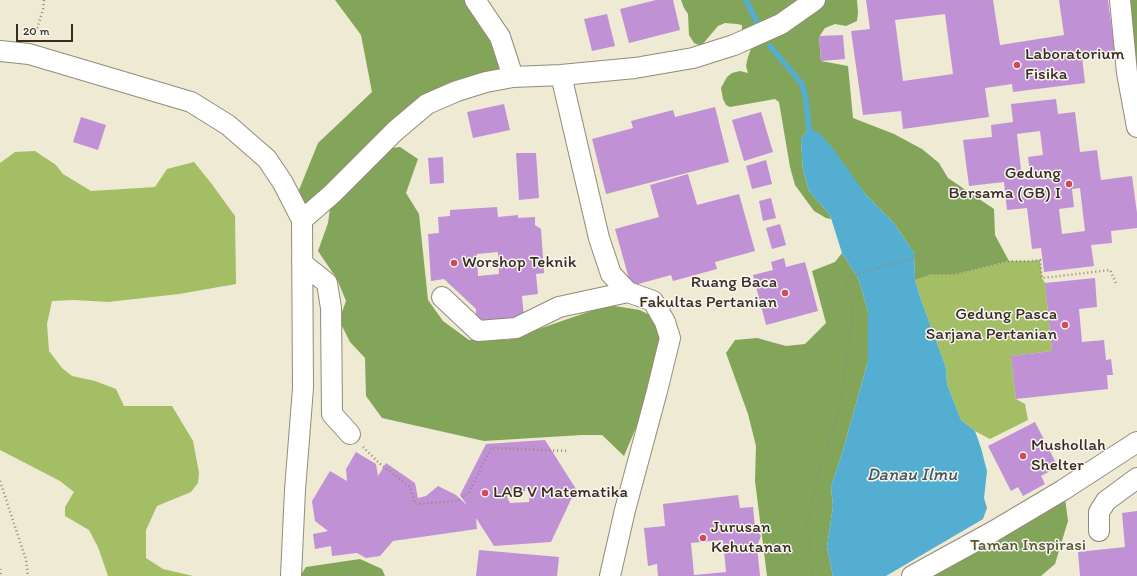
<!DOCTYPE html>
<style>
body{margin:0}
#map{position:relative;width:1137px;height:576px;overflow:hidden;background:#eeead4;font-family:Itim,sans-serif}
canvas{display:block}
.scale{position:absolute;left:16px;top:24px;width:57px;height:18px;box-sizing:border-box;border:2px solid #3b2a1e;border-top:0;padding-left:5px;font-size:12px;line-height:14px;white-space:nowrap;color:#3b2a1e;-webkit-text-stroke:3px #f6f6f2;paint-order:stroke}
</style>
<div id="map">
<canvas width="1137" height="576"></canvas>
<div class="scale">20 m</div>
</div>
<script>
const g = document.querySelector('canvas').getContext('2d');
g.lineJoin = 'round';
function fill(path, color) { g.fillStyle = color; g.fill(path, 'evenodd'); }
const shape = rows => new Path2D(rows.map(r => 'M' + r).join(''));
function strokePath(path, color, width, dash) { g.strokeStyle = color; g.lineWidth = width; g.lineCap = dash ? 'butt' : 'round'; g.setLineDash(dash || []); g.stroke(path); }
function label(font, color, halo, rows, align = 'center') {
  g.font = font + ' Itim,sans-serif'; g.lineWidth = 3; g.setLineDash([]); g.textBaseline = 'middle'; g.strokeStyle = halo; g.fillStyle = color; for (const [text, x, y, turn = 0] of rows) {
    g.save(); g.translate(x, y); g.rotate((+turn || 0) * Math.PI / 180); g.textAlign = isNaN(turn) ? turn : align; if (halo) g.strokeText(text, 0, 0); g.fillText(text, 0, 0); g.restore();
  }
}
const green = shape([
 [35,151,56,165,63,174,91,191,155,187,167,169,194,162,211,183,235,216,236,284,179,294,108,302,74,300,52,301,47,324,49,351,62,368,72,376,95,381,116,389,124,406,172,406,193,441,199,473,198,483,191,492,157,506,146,530,146,558,163,569,193,576,108,576,98,547,89,530,65,516,65,507,74,492,60,481,0,450,0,163,15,152],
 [1040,260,1042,278,1045,283,1052,351,1011,356,1016,399,1025,404,1028,420,990,439,975,431,961,420,947,384,946,369,944,362,921,300,915,280,933,274,955,274,1009,261,1030,261]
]);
const forest = shape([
 [335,0,475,0,513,77,457,91,376,150,400,147,418,159,406,193,419,214,428,300,443,321,469,340,507,340,608,305,640,310,661,321,662,338,649,397,624,456,602,435,582,435,484,441,382,418,366,396,365,358,350,342,339,320,346,301,337,279,318,251,328,223,332,194,302,220,299,190,318,143,372,92,361,35],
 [681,0,857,0,858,13,857,21,846,26,835,24,825,28,819,37,821,61,848,66,853,118,894,134,922,149,939,163,948,178,994,209,995,235,1009,261,955,274,933,274,915,280,914,253,894,223,866,195,854,180,809,131,805,133,801,140,803,170,809,191,830,215,831,219,826,218,814,211,795,185,790,167,779,102,775,99,730,107,726,105,723,99,721,88,727,77,732,73,740,71,748,73,746,66,748,57,752,46,742,32,742,25,737,24,725,23,718,26,701,46,694,43,689,35,688,14,684,8],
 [1120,0,1137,0,1137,127],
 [842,253,859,280,868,312,868,361,843,450,831,487,833,506,827,547,833,576,767,576,755,481,756,446,748,414,726,353,735,340,757,338,786,346,805,344,826,323,812,271,835,262],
 [1065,498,1068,521,1055,564,1041,576,932,576],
 [360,559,382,569,385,576,300,576,306,567]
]);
const water = shape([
 [813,130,818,132,832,147,866,195,894,223,914,253,915,280,921,300,944,362,946,369,947,384,961,420,975,431,981,448,987,471,984,498,987,508,983,519,886,576,833,576,827,547,833,506,831,487,843,450,868,361,868,312,859,280,842,253,830,215,809,191,803,170,801,140,805,133]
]);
const stream = shape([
 [746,0,758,24],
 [770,46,802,84,806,100,809,131]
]);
const building = shape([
 [656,0,673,0,680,30,629,43,620,9],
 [866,0,993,0,1000,45,1064,35,1059,0,1108,0,1115,53,1082,57,1085,83,1013,92,1012,84,985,88,989,117,903,129,901,111,863,115,851,31,870,29],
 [945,14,953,74,903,81,895,20],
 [607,14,615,46,592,51,584,19],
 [843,35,845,59,821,61,819,36],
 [1056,99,1058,114,1075,112,1080,152,1097,150,1101,180,1132,176,1137,213,1137,228,1111,231,1112,243,1091,245,1094,266,1044,272,1041,248,1032,249,1027,208,1007,210,1004,182,969,186,963,140,992,137,991,125,1013,122,1011,104],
 [1040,131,1043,155,1028,157,1031,178,1022,179,1017,134],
 [1080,188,1085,231,1062,234,1059,209,1074,207,1072,189],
 [504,104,510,130,473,138,467,112],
 [715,107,729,162,606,194,592,139,633,128,631,121,673,110,675,117],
 [761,112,773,152,744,161,732,120],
 [81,117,106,125,98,150,73,142],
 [516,153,536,153,539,198,519,200],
 [443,157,444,183,430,184,428,158],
 [766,160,772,184,752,189,746,166],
 [688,174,697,205,739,194,755,251,715,262,717,269,673,281,671,275,631,286,615,229,659,217,650,185],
 [771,198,776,218,763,221,759,201],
 [497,207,498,217,518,215,518,218,535,217,535,225,541,229,544,273,536,274,538,294,522,296,524,318,476,322,476,309,444,279,431,281,428,234,439,233,438,217,450,216,450,210],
 [498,252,499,274,478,276,477,254],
 [780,224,786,245,772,249,766,228],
 [784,258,786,267,805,262,818,311,766,325,753,275,773,270,771,262],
 [1095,278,1097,307,1079,309,1082,342,1104,340,1106,360,1111,359,1113,375,1107,375,1108,389,1016,399,1011,356,1052,351,1045,283],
 [1035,422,1058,467,1041,476,1045,484,1023,496,1018,487,1011,491,988,446],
 [545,440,576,489,551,542,494,546,476,518,477,529,393,541,380,556,366,558,357,553,332,556,331,546,315,549,313,534,328,531,315,521,312,501,330,471,347,481,346,469,356,452,376,464,378,476,386,463,415,483,418,498,426,496,438,486,456,495,467,505,460,495,486,444],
 [525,487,530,495,529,502,510,503,507,497,511,488,511,492,525,491],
 [738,495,740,508,753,507,755,527,761,536,757,546,760,576,658,576,657,564,648,566,644,528,665,526,663,504],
 [723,540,726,572,694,575,691,543],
 [1137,511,1137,576,1080,576,1078,552,1125,547,1122,513],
 [479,550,559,557,557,576,476,576]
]);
const path = shape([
 [35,36,43,9,44,0],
 [363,447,379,463,410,487,415,504,457,501,469,492,491,448,569,451],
 [0,481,26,560,28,576],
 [0,569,1,576],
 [812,576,807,526,821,461,839,411,853,310,845,278,923,255,933,274,955,274,1009,261,1030,261,1040,260,1042,278,1110,270,1116,283]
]);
const minor = shape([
 [475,0,500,37,513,77],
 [1120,0,1127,73,1137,127],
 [0,51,29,54,191,102,228,125,267,159,283,183,302,220,303,388,295,490,291,576],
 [561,75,599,238,611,274,628,292,653,301,665,322,670,338,657,391,625,510,610,576],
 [302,220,332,194,395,131,427,104,457,91,486,82,513,77,561,75,635,68,693,58,734,45,781,24,815,0],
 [302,263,327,283,331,308,332,414,350,434],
 [442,297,478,331,516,328,559,307,628,292],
 [1099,531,1099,512,1106,501,1137,478],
 [912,576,994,531,1063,490,1137,442]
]);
const markers = [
 [1017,65,4,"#d1495b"],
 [1069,184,4,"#d1495b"],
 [454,263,4,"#d1495b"],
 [785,293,4,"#d1495b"],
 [1065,325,4,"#d1495b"],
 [1023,456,4,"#d1495b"],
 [485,493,4,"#d1495b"],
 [703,538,4,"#d1495b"]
];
const poiNames = [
 ["Laboratorium",1025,55],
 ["Fisika",1025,75],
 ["Gedung",1061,174,"right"],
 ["Bersama (GB) I",1061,194,"right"],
 ["Worshop Teknik",462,263],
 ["Ruang Baca",777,283,"right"],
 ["Fakultas Pertanian",777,303,"right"],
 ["Gedung Pasca",1057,315,"right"],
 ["Sarjana Pertanian",1057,335,"right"],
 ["Mushollah",1031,446],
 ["Shelter",1031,466],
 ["LAB V Matematika",493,493],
 ["Jurusan",711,528],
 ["Kehutanan",711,548]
];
const parkNames = [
 ["Taman Inspirasi",1028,546]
];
const waterNames = [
 ["Danau Ilmu",912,475]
];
fill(green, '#a3be64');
fill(forest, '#82a55a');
fill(water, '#54aed1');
strokePath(stream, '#54aed1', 5.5);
fill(building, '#c191d5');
strokePath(minor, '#948a79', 22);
strokePath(path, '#948a79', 2.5, [1, 3]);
strokePath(minor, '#fff', 20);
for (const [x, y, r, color] of markers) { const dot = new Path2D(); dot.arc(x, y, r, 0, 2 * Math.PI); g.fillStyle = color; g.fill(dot); strokePath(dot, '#f6f6f2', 1.5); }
label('17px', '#3b2a1e', '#f6f6f2', poiNames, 'left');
label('17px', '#5a5633', '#f6f6f2', parkNames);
label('italic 18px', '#44585d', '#f6f6f2', waterNames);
</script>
